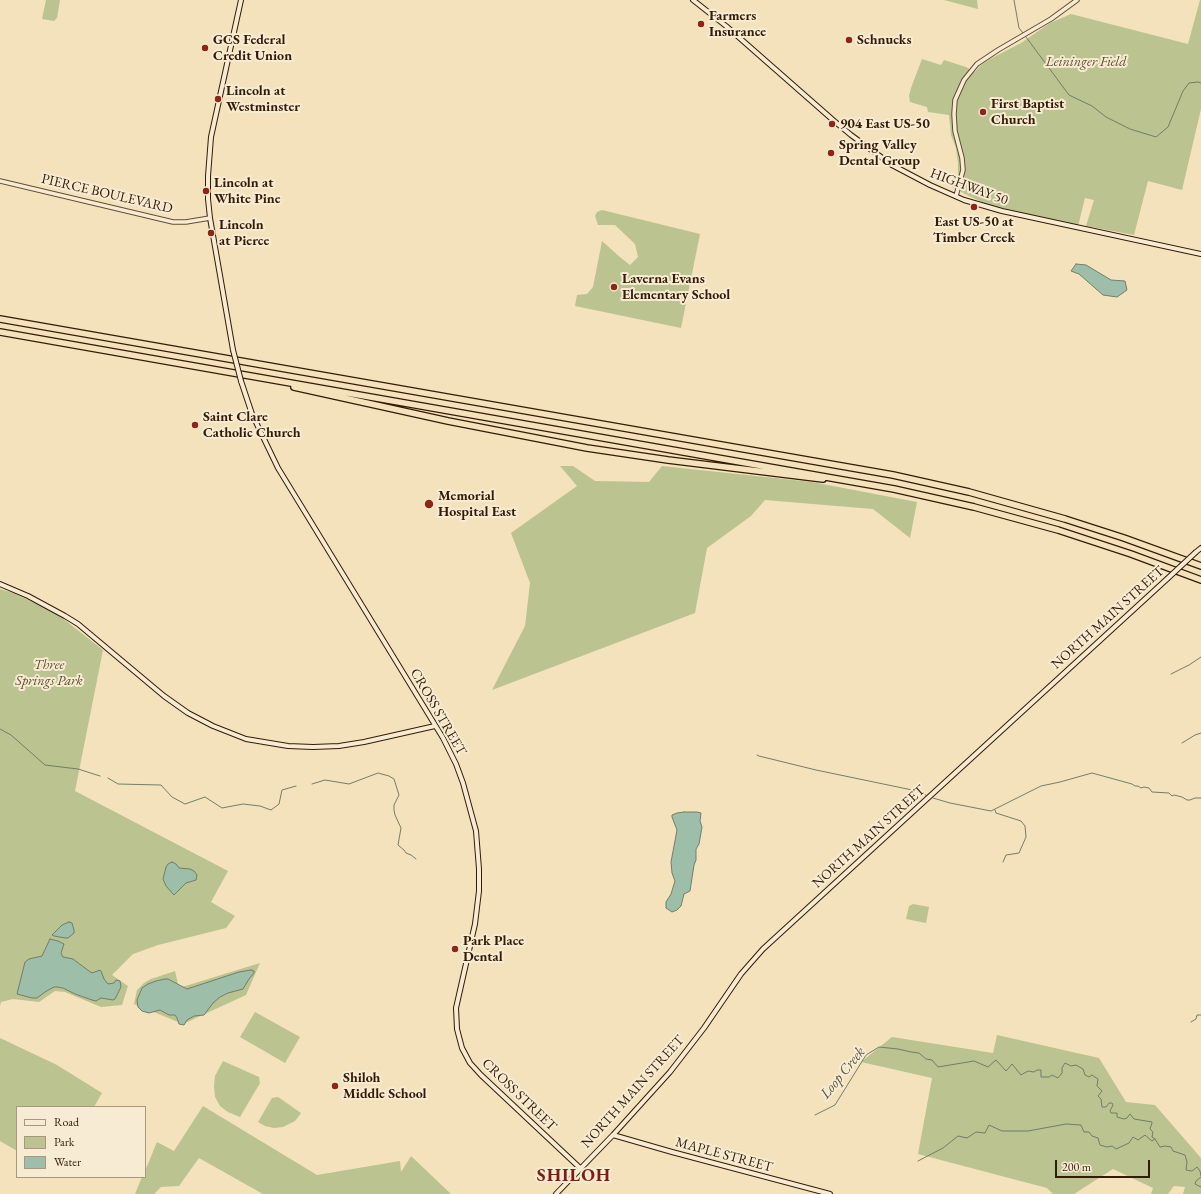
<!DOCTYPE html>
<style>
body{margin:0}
#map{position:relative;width:1201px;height:1194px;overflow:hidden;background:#f3e2bc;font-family:"EB Garamond",serif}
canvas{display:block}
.legend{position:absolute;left:16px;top:1106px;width:130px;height:72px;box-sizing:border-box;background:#f7ecd3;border:1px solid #a99880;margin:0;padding:5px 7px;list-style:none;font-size:12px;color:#331b04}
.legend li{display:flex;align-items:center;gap:8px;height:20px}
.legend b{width:20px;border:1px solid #a99880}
.scale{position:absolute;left:1055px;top:1160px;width:95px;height:18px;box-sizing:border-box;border:2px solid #331b04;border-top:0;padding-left:5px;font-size:12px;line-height:14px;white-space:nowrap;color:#331b04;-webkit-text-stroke:3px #f7ecd3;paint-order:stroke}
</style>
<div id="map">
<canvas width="1201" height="1194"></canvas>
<ul class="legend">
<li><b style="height:5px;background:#f7ecd3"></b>Road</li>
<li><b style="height:11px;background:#bbc390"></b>Park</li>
<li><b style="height:11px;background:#9dbfaa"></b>Water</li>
</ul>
<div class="scale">200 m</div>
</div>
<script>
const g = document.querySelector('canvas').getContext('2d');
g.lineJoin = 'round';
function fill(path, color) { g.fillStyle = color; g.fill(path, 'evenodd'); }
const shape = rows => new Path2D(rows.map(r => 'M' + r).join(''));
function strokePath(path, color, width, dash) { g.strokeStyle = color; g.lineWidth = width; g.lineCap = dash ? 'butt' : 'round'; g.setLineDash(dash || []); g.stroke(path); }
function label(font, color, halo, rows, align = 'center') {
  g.font = font + ' "EB Garamond",serif'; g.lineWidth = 4; g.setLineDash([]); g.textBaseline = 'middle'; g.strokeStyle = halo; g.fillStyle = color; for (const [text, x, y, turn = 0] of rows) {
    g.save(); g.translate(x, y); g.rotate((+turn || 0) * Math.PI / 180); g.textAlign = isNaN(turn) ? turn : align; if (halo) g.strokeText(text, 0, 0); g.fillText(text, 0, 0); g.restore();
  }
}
const green = shape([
 [46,0,60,0,57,18,54,21,42,19],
 [944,0,977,0,978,9],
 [1200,0,1201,0,1201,109,1182,190,1148,181,1134,235,1086,226,1094,200,1085,198,1078,226,1056,220,1015,213,993,207,969,196,952,187,958,175,958,163,956,148,951,135,949,115,928,112,927,107,910,102,909,96,911,88,922,59,941,65,944,60,966,67,975,72,981,65,990,59,1021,43,1050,23,1071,14,1188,44],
 [602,210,700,234,681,328,575,306,577,295,587,294,593,287,602,241,621,258,630,265,638,257,635,244,615,225,598,225,595,216,597,212],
 [560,466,573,466,595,481,649,482,662,466,812,482,917,502,910,538,873,509,765,500,751,516,707,548,695,613,492,690,525,626,530,583,511,533,577,486],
 [0,589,13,593,41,606,61,617,103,650,75,791,228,871,211,902,235,916,226,928,158,945,133,954,112,975,128,986,122,1005,101,1007,65,992,55,991,39,1002,13,999,1,1002,0,1006],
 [913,904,929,907,926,923,906,919,909,906],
 [260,963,246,995,183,1024,134,1004,137,990,144,983,151,979,175,971,179,988],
 [255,1012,300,1037,285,1063,240,1037],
 [997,1035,1099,1058,1126,1102,1155,1105,1201,1158,1201,1194,1183,1194,1185,1187,1174,1186,1168,1194,1151,1194,1153,1188,1113,1169,1074,1194,1053,1194,1047,1188,918,1154,932,1078,861,1062,892,1037,993,1053],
 [0,1038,57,1065,102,1093,94,1107,17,1107,17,1151,0,1141],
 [223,1061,259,1077,260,1083,240,1117,228,1112,220,1106,215,1097,214,1086,215,1076],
 [278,1097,301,1113,295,1121,283,1127,274,1128,265,1126,258,1122,272,1098],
 [203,1106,317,1175,400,1161,401,1172,411,1156,451,1194,263,1194,199,1158,179,1186,161,1187,154,1194,135,1194,142,1177,145,1177,145,1171,157,1142,174,1151]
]);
const water = shape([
 [1076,264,1086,265,1111,280,1125,281,1127,290,1117,297,1103,295,1079,274,1071,271,1076,264],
 [684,812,697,812,701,813,700,821,702,827,699,844,696,849,696,860,694,865,690,891,684,894,681,906,677,910,672,912,666,908,666,902,671,894,675,881,672,873,671,862,677,830,672,817,672,815,677,813,684,812],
 [172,862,176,864,179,868,190,869,194,871,197,875,196,880,186,883,174,895,166,886,163,879,166,867,168,864,172,862],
 [69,922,72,923,74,930,74,933,68,938,65,938,54,936,52,935,62,925,69,922],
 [50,939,58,941,64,944,61,953,63,957,73,959,89,971,92,973,100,970,101,971,104,979,108,984,114,983,116,980,120,981,121,987,115,999,113,1000,101,998,96,1001,92,1000,75,994,63,988,57,987,54,987,45,992,37,998,32,998,17,994,25,962,29,959,42,956,50,939],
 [251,970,254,971,254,973,249,979,243,989,228,993,220,997,213,1003,204,1015,194,1016,187,1020,184,1025,179,1024,177,1018,175,1015,169,1015,160,1010,149,1013,142,1011,138,1007,137,1000,142,988,148,984,156,981,165,979,168,979,187,989,239,972,251,970]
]);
const stream = shape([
 [1014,0,1019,28,1023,33],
 [1026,37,1069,95,1092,106,1106,117,1130,129,1156,137,1168,127,1183,91,1189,83,1198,82,1201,83],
 [1171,674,1189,665,1201,657],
 [0,729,11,735,45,765,78,769,100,776],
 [1182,743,1195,735,1201,733],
 [757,755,759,756,816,770,917,791,926,795],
 [108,778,118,784,161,785,172,797,185,804,205,797,222,808,243,804,260,806,271,810,279,804,282,790,296,786],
 [312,784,325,780,349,784,378,773,389,776,394,779,399,795,394,805,394,810,395,815,401,828,398,845,404,850,406,853,411,855,416,859],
 [933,798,950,803,991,811,1041,786,1060,782,1092,773,1132,784,1135,786,1138,786,1141,788,1144,787,1149,788,1152,792,1169,793,1172,796,1174,795,1182,797,1187,800,1190,800,1195,798,1201,798],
 [995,810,996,813,1021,821,1025,826,1026,837,1019,853,1006,855,1003,862],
 [1191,1022,1196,1019,1197,1015,1201,1015],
 [815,1115,835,1105,866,1055,879,1047,898,1049,911,1052,919,1053,926,1059,932,1060,938,1067,974,1061,988,1067,996,1060,1006,1071,1012,1064,1021,1075,1028,1071,1034,1072,1037,1070,1041,1070,1041,1077,1049,1077,1052,1075,1058,1078,1062,1073,1062,1068,1065,1063,1071,1066,1076,1065,1083,1069,1085,1075,1089,1077,1092,1075,1098,1079,1097,1086,1102,1091,1098,1096,1101,1099,1102,1107,1106,1107,1109,1103,1112,1103,1113,1105,1110,1111,1111,1113,1117,1113,1117,1117,1124,1119,1127,1118,1130,1114,1134,1119,1152,1122,1152,1123,1150,1129,1153,1132,1152,1137,1155,1139,1160,1147,1165,1146,1171,1147,1173,1151,1185,1155,1187,1162,1186,1170,1192,1171,1197,1167,1200,1171,1201,1176],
 [918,1161,943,1148,958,1136,967,1138,976,1132,985,1133,989,1125,1002,1131,1028,1131,1066,1124,1081,1125,1084,1132,1089,1132,1092,1136,1098,1138,1100,1145,1107,1147,1112,1146,1116,1149,1129,1143,1133,1137,1138,1140,1145,1135,1152,1141,1155,1139],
 [1201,1177,1196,1181,1195,1184,1201,1187]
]);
const tertiary = shape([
 [0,181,173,222,186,222,210,218],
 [956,196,963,170,962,158,955,131,954,114,955,100,964,80,977,64,998,50,1051,19,1077,0]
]);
const secondary = shape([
 [693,0,726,26,833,120,851,135,892,165,930,185,964,200,1002,211,1201,254],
 [233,350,210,218,208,199,208,176,211,137,241,0],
 [241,381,252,414,278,468,443,738,456,764,463,783,476,831,479,869,479,891,475,924,456,1008,457,1029,462,1048,470,1063,481,1075,580,1168],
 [1196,552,1201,548],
 [0,584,28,596,65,616,78,624,164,696,188,713,213,726,246,739,288,746,313,747,339,746,364,742,435,726],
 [613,1135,672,1152,830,1194],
 [556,1194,613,1135,670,1072,704,1028,741,974,763,949,1167,579]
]);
const motorway = shape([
 [0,319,893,475,969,492,1065,519,1124,538,1201,566],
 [0,332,894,489,974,507,1058,530,1131,554,1201,580],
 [294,387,448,421,587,448,668,460,823,479]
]);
const secondaryBridge = shape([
 [233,350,241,381],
 [1167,579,1196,552]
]);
const markers = [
 [701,24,4,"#8f2418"],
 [849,40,4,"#8f2418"],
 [205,48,4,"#8f2418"],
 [218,99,4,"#8f2418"],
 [983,112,4,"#8f2418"],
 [832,124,4,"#8f2418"],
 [831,153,4,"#8f2418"],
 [206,191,4,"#8f2418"],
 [974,207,4,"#8f2418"],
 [211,233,4,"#8f2418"],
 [614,287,4,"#8f2418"],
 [195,425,4,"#8f2418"],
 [429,504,5,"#8f2418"],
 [455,949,4,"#8f2418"],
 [335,1086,4,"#8f2418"]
];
const poiNames = [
 ["Farmers",709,16],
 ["Insurance",709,32],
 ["GCS Federal",213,40],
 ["Credit Union",213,56],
 ["Schnucks",857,40],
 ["Lincoln at",226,91],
 ["Westminster",226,107],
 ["First Baptist",991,104],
 ["Church",991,120],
 ["904 East US-50",840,124],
 ["Spring Valley",839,145],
 ["Dental Group",839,161],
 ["Lincoln at",214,183],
 ["White Pine",214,199],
 ["East US-50 at",974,222,"center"],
 ["Timber Creek",974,238,"center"],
 ["Lincoln",219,225],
 ["at Pierce",219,241],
 ["Laverna Evans",622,279],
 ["Elementary School",622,295],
 ["Saint Clare",203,417],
 ["Catholic Church",203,433],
 ["Memorial",438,496],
 ["Hospital East",438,512],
 ["Park Place",463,941],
 ["Dental",463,957],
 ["Shiloh",343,1078],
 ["Middle School",343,1094]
];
const parkNames = [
 ["Leininger Field",1086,62],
 ["Three",49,665],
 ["Springs Park",49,681]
];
const streetNames = [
 ["HIGHWAY 50",969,187,20],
 ["PIERCE BOULEVARD",107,194,13],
 ["NORTH MAIN STREET",1108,618,-42],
 ["CROSS STREET",438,712,60],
 ["NORTH MAIN STREET",869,837,-42],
 ["NORTH MAIN STREET",633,1092,-48],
 ["CROSS STREET",519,1095,44],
 ["MAPLE STREET",724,1155,15]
];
const waterNames = [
 ["Loop Creek",843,1073,-51]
];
const districtNames = [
 ["SHILOH",574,1176]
];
fill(green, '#bbc390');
fill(water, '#9dbfaa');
strokePath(water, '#737d68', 1);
strokePath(stream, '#737d68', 1);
strokePath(tertiary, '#634d32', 5.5);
strokePath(secondary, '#331b04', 6);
strokePath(motorway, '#331b04', 8);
strokePath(tertiary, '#f7ecd3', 3.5);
strokePath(secondary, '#f7ecd3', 4);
strokePath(motorway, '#f3e2bc', 5.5);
strokePath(secondaryBridge, '#331b04', 6, []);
strokePath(secondaryBridge, '#f7ecd3', 4);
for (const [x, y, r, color] of markers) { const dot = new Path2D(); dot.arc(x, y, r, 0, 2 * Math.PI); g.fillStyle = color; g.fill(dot); strokePath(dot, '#f7ecd3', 1.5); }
label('bold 14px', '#331b04', '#f7ecd3', poiNames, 'left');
label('italic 14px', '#5c4d2e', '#f7ecd3', parkNames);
label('14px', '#331b04', '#f7ecd3', streetNames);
label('italic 15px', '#58543e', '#f7ecd3', waterNames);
g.letterSpacing = '1px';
label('bold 18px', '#7a1f14', '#f7ecd3', districtNames);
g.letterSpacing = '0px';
</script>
